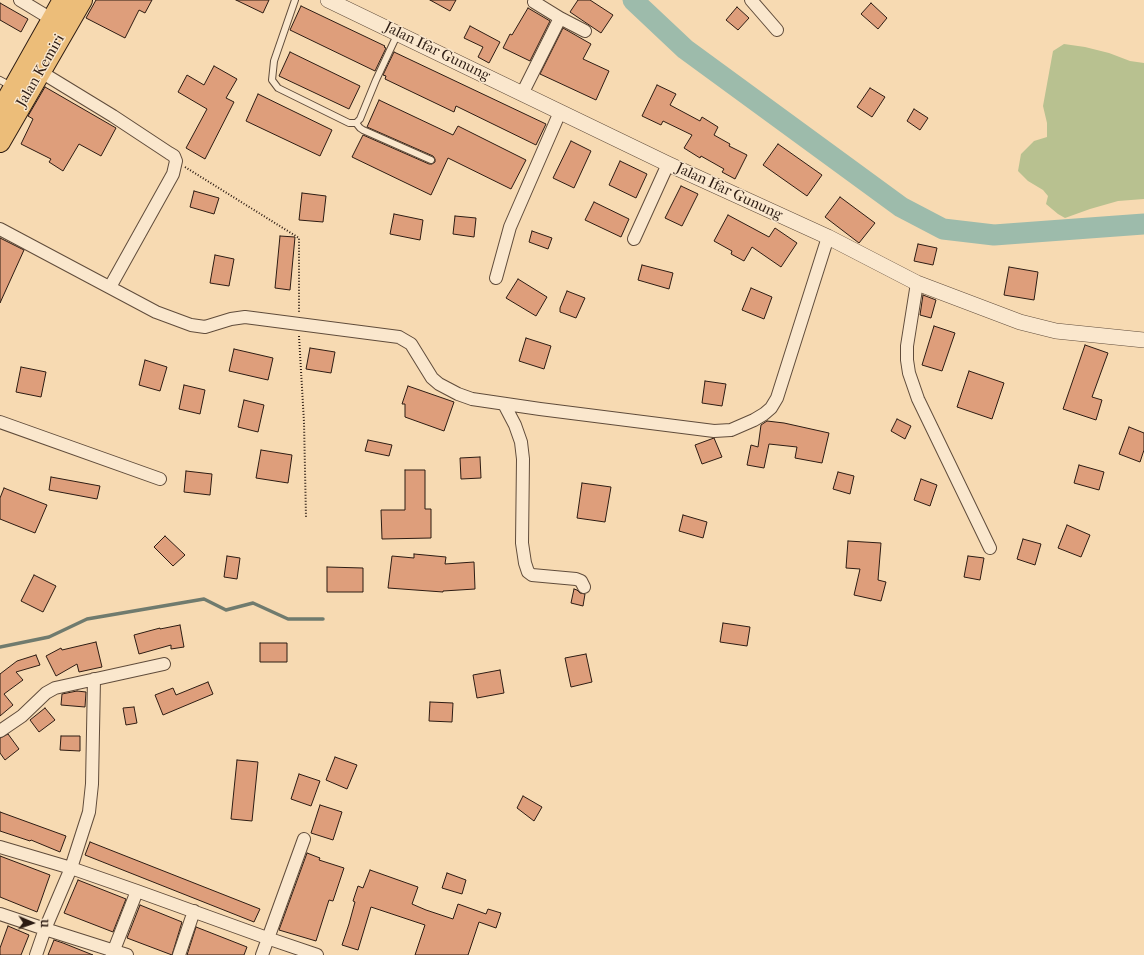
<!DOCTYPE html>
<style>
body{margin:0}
#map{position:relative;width:1144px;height:955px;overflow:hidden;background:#f7dab2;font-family:"IM FELL French Canon",serif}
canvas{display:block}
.north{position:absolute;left:12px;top:903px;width:40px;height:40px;-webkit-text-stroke:3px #fae7cd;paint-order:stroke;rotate:92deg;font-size:11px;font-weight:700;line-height:16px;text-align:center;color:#2d1c13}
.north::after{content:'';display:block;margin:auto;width:14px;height:18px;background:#2d1c13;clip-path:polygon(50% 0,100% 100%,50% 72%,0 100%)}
</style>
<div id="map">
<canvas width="1144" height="955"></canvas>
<div class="north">U</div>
</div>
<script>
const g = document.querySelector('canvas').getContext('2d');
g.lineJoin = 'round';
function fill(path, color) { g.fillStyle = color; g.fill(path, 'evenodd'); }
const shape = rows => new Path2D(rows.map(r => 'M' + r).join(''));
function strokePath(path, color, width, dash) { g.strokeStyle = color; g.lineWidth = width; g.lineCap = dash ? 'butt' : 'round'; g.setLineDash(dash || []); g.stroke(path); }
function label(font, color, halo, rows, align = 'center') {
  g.font = font + ' "IM FELL French Canon",serif'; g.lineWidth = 3; g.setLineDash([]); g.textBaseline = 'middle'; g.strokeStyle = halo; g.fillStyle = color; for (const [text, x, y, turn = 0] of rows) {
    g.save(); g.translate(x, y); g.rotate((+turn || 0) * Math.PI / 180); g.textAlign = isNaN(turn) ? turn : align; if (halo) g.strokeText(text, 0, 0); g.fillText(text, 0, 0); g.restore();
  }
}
const green = shape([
 [1064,44,1085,47,1109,53,1130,61,1144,63,1144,199,1118,201,1090,209,1065,218,1058,214,1046,204,1048,196,1043,190,1028,181,1018,171,1021,154,1034,141,1047,137,1047,123,1043,106,1053,51]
]);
const stream = shape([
 [0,647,49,637,87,619,204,599,226,610,253,603,288,619,323,619]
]);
const river = shape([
 [633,0,685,49,901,207,943,229,994,235,1144,224]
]);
const building = shape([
 [96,0,152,0,145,13,139,10,125,38,86,18,96,0],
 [236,0,269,0,263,13,236,0],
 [430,0,456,0,450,11,430,0],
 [578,0,590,0,613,15,601,33,570,12,578,0],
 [0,3,28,19,21,32,0,20,0,3],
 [871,3,887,18,878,29,861,14,871,3],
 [301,6,385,46,384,47,386,48,375,71,290,30,301,6],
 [737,7,749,18,738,30,726,20,737,7],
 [528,8,550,21,530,61,503,48,510,34,512,35,528,8],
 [470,26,500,42,489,63,478,57,483,47,464,38,470,26],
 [563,28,591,44,583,59,609,71,596,100,540,74,563,28],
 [290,52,360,86,349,109,279,76,290,52],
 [394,52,546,124,536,145,456,106,454,112,385,79,386,76,383,75,394,52],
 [214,66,237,79,226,98,234,102,205,159,186,148,207,109,178,92,187,75,204,85,214,66],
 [657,85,676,94,670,105,700,121,702,117,718,127,714,135,730,144,729,146,747,155,735,179,722,172,724,169,701,156,700,158,684,148,692,135,663,121,661,125,642,116,657,85],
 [45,87,116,128,101,156,79,144,63,171,49,162,51,159,21,144,33,119,28,116,45,87],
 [870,88,885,97,872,117,857,107,870,88],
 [258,94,332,130,320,156,246,121,258,94],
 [379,100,453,135,458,126,526,160,511,189,448,158,431,195,352,157,363,135,429,164,432,164,435,162,435,159,433,156,367,127,379,100],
 [914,109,928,118,920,130,907,121,914,109],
 [571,141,591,151,574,188,553,178,571,141],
 [778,144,822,175,807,196,763,165,778,144],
 [620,161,647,174,636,198,609,185,620,161],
 [681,186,698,194,682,226,665,218,681,186],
 [194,191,219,198,214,214,190,207,194,191],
 [302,193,326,196,323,222,299,220,302,193],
 [840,197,875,223,859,243,825,217,840,197],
 [594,202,629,219,621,237,585,220,594,202],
 [394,214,423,220,420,240,390,234,394,214],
 [728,215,769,237,775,228,797,243,781,267,752,247,744,261,731,254,732,251,714,241,728,215],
 [455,216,476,218,474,237,453,234,455,216],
 [532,231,552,238,548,249,529,242,532,231],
 [280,236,295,237,290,290,275,288,280,236],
 [0,238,24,250,0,303,0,238],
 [918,244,937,248,933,265,914,261,918,244],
 [215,255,234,259,229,286,210,283,215,255],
 [642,265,673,273,669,289,638,280,642,265],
 [1009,267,1038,272,1034,300,1004,295,1009,267],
 [518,279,547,297,536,316,506,298,518,279],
 [751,288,772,297,764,319,742,310,751,288],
 [567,291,585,298,576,318,560,312,560,308,567,291],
 [923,295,936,300,931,318,920,315,923,295],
 [934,326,955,333,942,371,922,365,934,326],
 [526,338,551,346,544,369,519,361,526,338],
 [1085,345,1108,353,1092,397,1102,400,1096,420,1063,409,1085,345],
 [310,348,335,352,331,373,306,369,310,348],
 [234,349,273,358,268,380,229,371,234,349],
 [145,360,167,367,160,391,139,385,145,360],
 [21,367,46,372,41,397,16,392,21,367],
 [969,371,1004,383,992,419,957,407,969,371],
 [705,381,726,384,722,406,702,403,705,381],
 [184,385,205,390,200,414,179,409,184,385],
 [408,386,454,402,444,431,405,417,405,404,402,404,408,386],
 [244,400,264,405,258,432,238,427,244,400],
 [897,419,911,426,905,439,891,431,897,419],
 [767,421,784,423,829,433,822,463,795,458,797,447,769,444,764,468,747,465,751,445,758,447,761,425,767,421],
 [1129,427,1144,433,1144,450,1140,462,1119,454,1129,427],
 [714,438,722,457,702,464,695,445,714,438],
 [368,440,392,445,389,456,365,451,368,440],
 [261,450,292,455,288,483,256,478,261,450],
 [480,457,481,478,461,479,460,458,480,457],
 [1079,465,1104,472,1099,490,1074,483,1079,465],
 [405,470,425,470,425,509,431,509,431,538,382,539,381,510,405,510,405,470],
 [186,471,212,474,210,495,184,492,186,471],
 [838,472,854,476,850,494,833,489,838,472],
 [51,477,100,486,97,499,49,490,51,477],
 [921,479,937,485,930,506,914,500,921,479],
 [582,483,611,487,605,522,577,518,582,483],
 [4,488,47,505,35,533,0,519,0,498,4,488],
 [683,515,707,522,703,538,679,531,683,515],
 [1067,525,1090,535,1081,557,1058,548,1067,525],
 [165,536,185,555,173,566,154,547,165,536],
 [1023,539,1041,544,1035,565,1017,559,1023,539],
 [848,541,881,543,878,580,886,582,881,601,854,595,860,569,846,568,848,541],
 [414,554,446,557,445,564,474,562,475,589,443,591,443,592,388,588,392,556,414,558,414,554],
 [227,556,240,558,237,579,224,577,227,556],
 [968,556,984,558,980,580,964,577,968,556],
 [327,567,363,568,363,592,327,592,327,567],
 [34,575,56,586,43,612,21,601,34,575],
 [574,589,577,590,580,593,585,594,583,606,571,603,574,589],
 [723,623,750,627,747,646,720,642,723,623],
 [180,625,184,647,171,649,171,645,139,654,134,635,160,628,160,629,180,625],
 [96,642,102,667,79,672,77,664,56,676,46,656,61,648,62,650,96,642],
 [260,643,287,643,287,662,260,662,260,643],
 [586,654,592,682,571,687,565,658,586,654],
 [36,655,40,665,16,672,23,680,4,694,13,705,0,716,0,674,17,661,36,655],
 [500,670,504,693,477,698,473,675,500,670],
 [208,682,213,694,163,715,155,695,173,688,176,695,208,682],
 [77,691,86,692,85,707,61,705,62,694,77,691],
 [430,702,453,703,452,722,429,721,430,702],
 [134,707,137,723,126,725,123,708,134,707],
 [45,708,55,720,39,732,30,720,45,708],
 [8,734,19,749,5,760,0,753,0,738,8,734],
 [61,736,80,736,80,751,60,750,61,736],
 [335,757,357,765,347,789,326,780,335,757],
 [237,760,258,762,252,821,231,819,237,760],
 [299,774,320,781,311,806,291,799,299,774],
 [523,796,542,807,534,821,517,808,523,796],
 [320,805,342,812,333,840,311,833,320,805],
 [0,812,66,836,60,852,31,840,30,841,0,831,0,812],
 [90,842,260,909,254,922,85,855,90,842],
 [307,853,320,858,319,860,344,868,333,901,329,900,316,941,279,930,307,853],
 [0,856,50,875,37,912,0,897,0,856],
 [370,870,418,887,412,904,426,910,453,919,458,904,486,914,488,909,501,913,496,928,479,922,468,955,415,955,425,925,371,907,358,950,342,945,349,924,355,902,353,901,358,886,363,888,370,870],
 [447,873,466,880,462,894,442,888,447,873],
 [78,880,126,899,113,932,64,913,78,880],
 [140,905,182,922,172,955,127,938,140,905],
 [8,926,29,935,21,955,0,955,0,948,8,926],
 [196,927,247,947,244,955,187,955,196,927],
 [54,940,63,943,93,955,48,955,54,940]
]);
const path = shape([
 [185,167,299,238,299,313],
 [299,336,304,422,306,518]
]);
const service = shape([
 [295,0,274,61,272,80,278,88,349,123,356,123,360,119,376,80,397,35],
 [0,80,11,86],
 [356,123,360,128,363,130,431,160]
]);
const minor = shape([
 [20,0,58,23],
 [751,0,777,30],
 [560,18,585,31],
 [36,69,113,116,169,153,174,156,176,161,173,174,110,287],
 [522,94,560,18,534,2],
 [0,229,156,312,191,325,205,327,231,319,245,317,399,337,411,344,432,378,439,384,458,394,472,399,540,409,714,431,731,430,754,420,764,414,771,408,777,398,828,237],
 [634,239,668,164],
 [496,278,510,227,560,112],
 [917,283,907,346,907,360,909,373,918,399,990,548],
 [504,404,515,425,521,442,523,459,522,543,525,563,528,572,532,575,576,579,581,581,584,587],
 [0,422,160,479],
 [0,731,22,716,46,693,55,688,164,664],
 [0,847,71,868,137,891,267,938,317,955],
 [0,914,45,929,127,955],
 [36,955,45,929,71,868,89,812,92,784,94,679],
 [112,955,137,891],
 [179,955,194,911],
 [262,955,304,839]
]);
const tertiary = shape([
 [328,0,668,164,828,237,917,283,1020,322,1056,331,1144,340]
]);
const trunk = shape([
 [0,112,63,0],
 [0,142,82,0]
]);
const streetNames = [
 ["Jalan Ifar Gunung",437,52,26],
 ["Jalan Kemiri",41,71,-60],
 ["Jalan Ifar Gunung",729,192,25]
];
fill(green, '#b8c190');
strokePath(stream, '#707b6e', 3.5);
strokePath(river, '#9dbbab', 21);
fill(building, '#de9e7b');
strokePath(building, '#2d1c13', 1);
strokePath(service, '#604c3b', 8);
strokePath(minor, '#604c3b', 14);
strokePath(tertiary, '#604c3b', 16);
strokePath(trunk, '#2d1c13', 22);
strokePath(path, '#2d1c13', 2, [1, 2]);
strokePath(service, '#fae7cd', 6);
strokePath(minor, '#fae7cd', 12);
strokePath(tertiary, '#fae7cd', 15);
strokePath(trunk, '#ecbd79', 20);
label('15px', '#2d1c13', '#fae7cd', streetNames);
</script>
